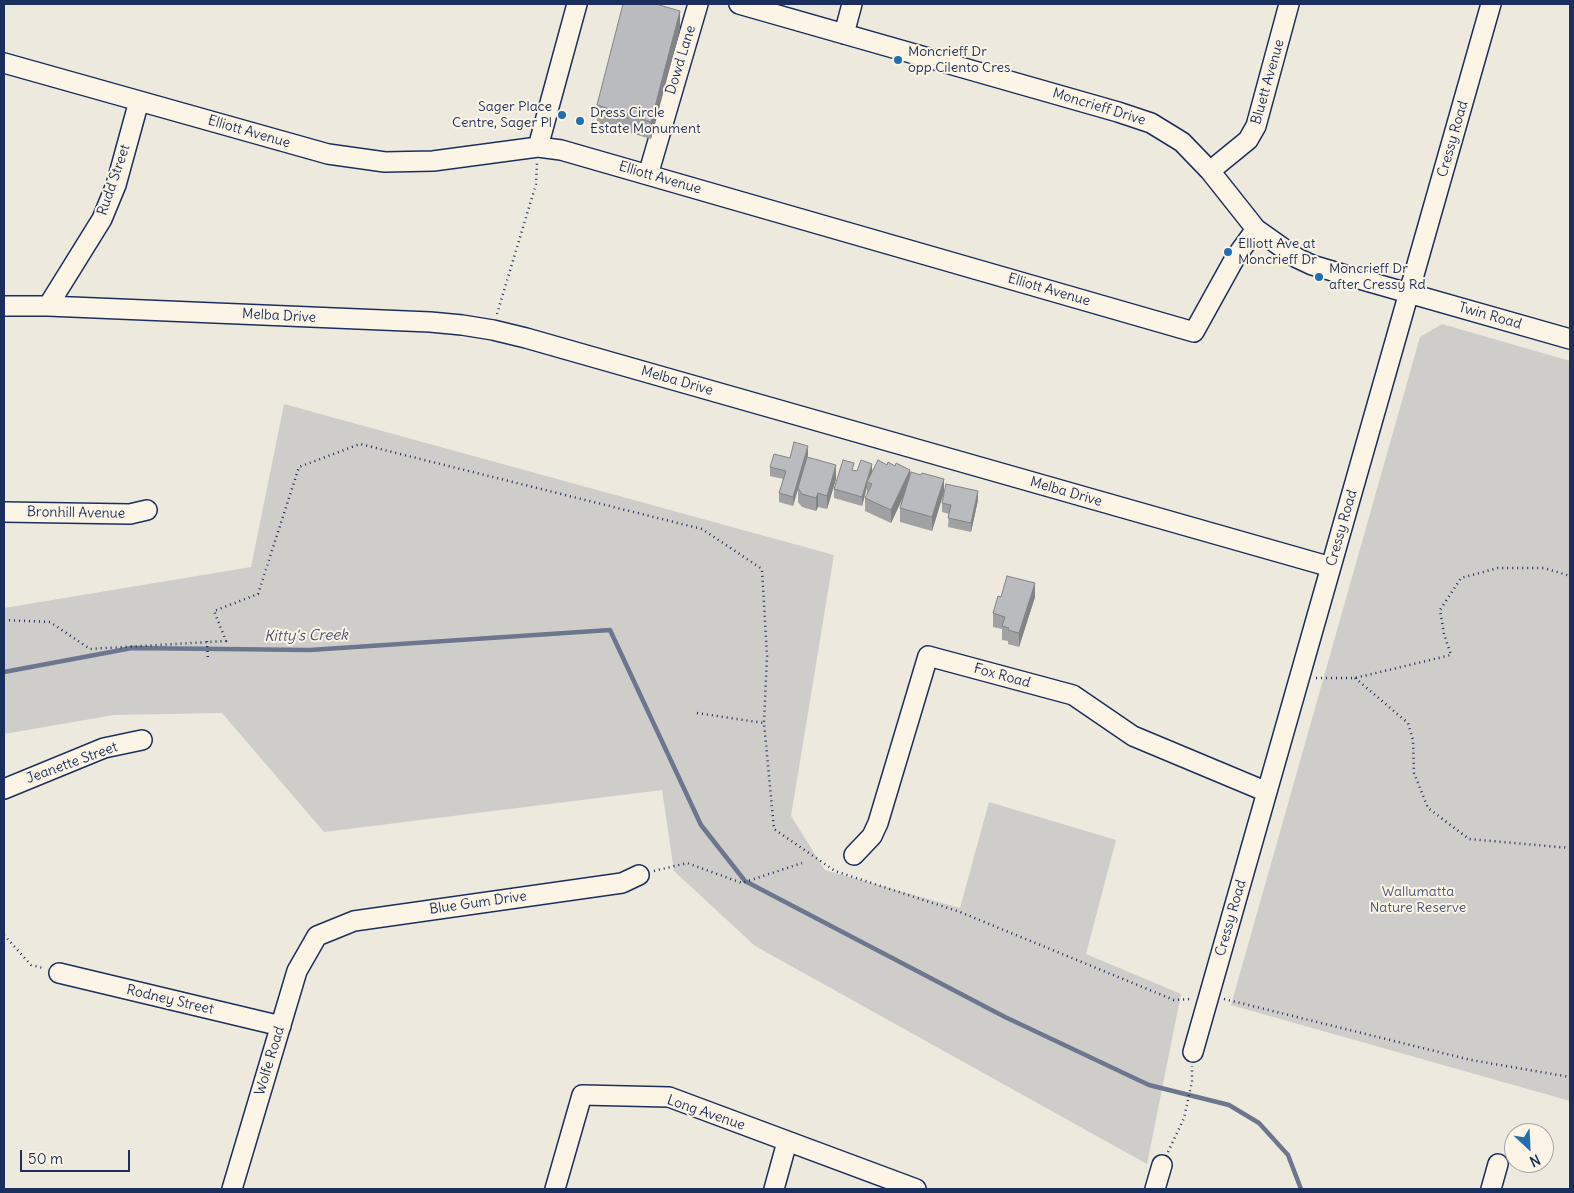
<!DOCTYPE html>
<style>
body{margin:0}
#map{position:relative;width:1574px;height:1193px;overflow:hidden;background:#eee9dd;font-family:Delius,sans-serif}
canvas{display:block}
.frame{position:absolute;inset:0;border:5px solid #1b2f5e;pointer-events:none}
.north{position:absolute;left:1504px;top:1123px;width:50px;height:50px;box-sizing:border-box;background:#fcf5e5;border:1px solid #a2a6af;border-radius:50%;rotate:155deg;font-size:14px;font-weight:700;line-height:20px;text-align:center;color:#1b2f5e}
.north::after{content:'';display:block;margin:auto;width:18px;height:22px;background:#1f6fb2;clip-path:polygon(50% 0,100% 100%,50% 72%,0 100%)}
.scale{position:absolute;left:20px;top:1150px;width:110px;height:22px;box-sizing:border-box;border:2px solid #1b2f5e;border-top:0;padding-left:6px;font-size:15px;line-height:18px;white-space:nowrap;color:#1b2f5e;-webkit-text-stroke:4px #fcf5e5;paint-order:stroke}
</style>
<div id="map">
<canvas width="1574" height="1193"></canvas>
<div class="frame"></div>
<div class="north">N</div>
<div class="scale">50 m</div>
</div>
<script>
const g = document.querySelector('canvas').getContext('2d');
g.lineJoin = 'round';
function fill(path, color) { g.fillStyle = color; g.fill(path, 'evenodd'); }
const shape = rows => new Path2D(rows.map(r => 'M' + r).join(''));
function strokePath(path, color, width, dash) { g.strokeStyle = color; g.lineWidth = width; g.lineCap = dash ? 'butt' : 'round'; g.setLineDash(dash || []); g.stroke(path); }
function label(font, color, halo, rows, align = 'center') {
  g.font = font + ' Delius,sans-serif'; g.lineWidth = 4; g.setLineDash([]); g.textBaseline = 'middle'; g.strokeStyle = halo; g.fillStyle = color; for (const [text, x, y, turn = 0] of rows) {
    g.save(); g.translate(x, y); g.rotate((+turn || 0) * Math.PI / 180); g.textAlign = isNaN(turn) ? turn : align; if (halo) g.strokeText(text, 0, 0); g.fillText(text, 0, 0); g.restore();
  }
}
const green = shape([
 [1442,324,1570,361,1570,1101,1231,1005,1420,337],
 [284,404,834,555,791,816,825,870,960,908,989,802,1116,840,1086,954,1181,994,1147,1164,755,946,674,871,662,790,324,832,222,713,114,715,4,734,4,608,251,567]
]);
const stream = shape([
 [4,672,132,648,310,650,610,630,701,825,745,881,1005,1017,1149,1085,1229,1105,1259,1123,1288,1155,1301,1189]
]);
const path = shape([
 [497,314,536,184,537,163],
 [4,620,50,622,90,649,226,641,214,611,258,594,299,467,360,444,702,529,762,569,767,656,764,723,774,829,835,871,960,912,1174,1000,1191,999],
 [207,641,208,661],
 [1316,678,1355,678,1451,655,1444,634,1440,610,1461,578,1498,568,1544,568,1570,576],
 [1355,678,1408,723,1413,740,1414,773,1428,808,1469,839,1570,848],
 [697,713,764,723],
 [654,871,687,863,742,883,802,863],
 [4,935,31,965,43,968],
 [1224,999,1471,1060,1570,1077],
 [1168,1152,1184,1118,1192,1082,1192,1066]
]);
const minor = shape([
 [739,4,1118,112,1151,123,1182,142,1210,171,1256,229,1297,258,1312,265,1359,279,1570,339],
 [844,34,852,4],
 [4,63,328,154,385,162,433,161,538,147,561,150,1194,332,1235,258,1256,229],
 [538,147,577,4],
 [1210,171,1248,140,1256,126,1289,4],
 [648,175,698,4],
 [4,306,48,306,430,322,462,325,493,330,526,338,1331,567],
 [48,306,102,219,116,185,139,101],
 [4,512,130,514,147,510],
 [4,789,104,748,142,740],
 [854,855,872,836,878,823,928,656,1073,695,1133,736,1267,792],
 [59,973,281,1026],
 [1193,1052,1491,4],
 [232,1189,297,971,317,936,354,921,622,883,639,875],
 [555,1189,582,1095,669,1097,916,1189],
 [774,1189,787,1142],
 [1155,1189,1162,1165],
 [1491,1189,1498,1164]
]);
const wall = shape([
 [680,29,651,139,597,123,597,105],
 [808,455,807,457,836,479,827,509,818,507,816,511,802,507,798,502,798,489,793,506,779,502,779,493,783,479,770,476,770,467,790,458],
 [854,470,872,473,910,475,944,492,932,531,900,522,900,508,904,495,891,523,865,511,865,498,867,494,867,487,862,506,834,498,834,489],
 [978,500,971,532,948,527,949,514,942,512,942,503],
 [1001,597,1035,597,1019,647,1008,644,1008,641,1002,640,1002,629,993,627,993,613]
]);
const shadedWall = shape([
 [680,11,680,29,651,139,651,122],
 [808,446,808,455,793,506,793,497],
 [872,464,872,473,867,482,867,487,862,506,862,497],
 [836,465,836,479,827,509,827,496],
 [910,470,910,483,891,523,891,510],
 [944,479,944,492,932,531,932,517],
 [978,491,978,500,971,532,971,523],
 [818,493,818,507,816,511,816,498],
 [1035,583,1035,597,1019,647,1019,633]
]);
const building = shape([
 [623,4,656,4,680,11,651,122,597,105,623,4],
 [794,442,808,446,793,497,779,493,786,471,770,467,774,454,790,458,794,442],
 [807,457,836,465,827,496,818,493,816,498,802,494,798,488,807,457],
 [843,460,854,463,852,470,857,471,861,460,872,464,862,497,834,489,843,460],
 [878,460,887,465,888,462,895,466,896,463,910,470,891,510,865,498,872,484,867,482,878,460],
 [911,472,921,475,922,473,944,479,932,517,900,508,911,472],
 [946,484,978,491,971,523,948,518,951,505,942,503,946,484],
 [1007,576,1035,583,1019,633,1008,630,1009,628,1002,626,1005,617,993,613,998,596,1001,597,1007,576]
]);
const markers = [
 [898,60,5,"#1f6fb2"],
 [562,115,5,"#1f6fb2"],
 [580,121,5,"#1f6fb2"],
 [1228,252,5,"#1f6fb2"],
 [1319,277,5,"#1f6fb2"]
];
const poiNames = [
 ["Moncrieff Dr",908,52],
 ["opp Cilento Cres",908,68],
 ["Sager Place",552,107,"right"],
 ["Centre, Sager Pl",552,123,"right"],
 ["Dress Circle",590,113],
 ["Estate Monument",590,129],
 ["Elliott Ave at",1238,244],
 ["Moncrieff Dr",1238,260],
 ["Moncrieff Dr",1329,269],
 ["after Cressy Rd",1329,285]
];
const streetNames = [
 ["Dowd Lane",681,60,-73],
 ["Bluett Avenue",1268,82,-74],
 ["Moncrieff Drive",1099,107,17],
 ["Elliott Avenue",249,132,16],
 ["Cressy Road",1453,139,-74],
 ["Elliott Avenue",660,178,16],
 ["Rudd Street",114,180,-71],
 ["Elliott Avenue",1049,290,16],
 ["Melba Drive",279,316,3],
 ["Twin Road",1490,316,16],
 ["Melba Drive",677,381,16],
 ["Melba Drive",1066,492,16],
 ["Bronhill Avenue",76,513,1],
 ["Cressy Road",1342,528,-74],
 ["Fox Road",1002,676,15],
 ["Jeanette Street",72,763,-20],
 ["Blue Gum Drive",478,903,-8],
 ["Cressy Road",1231,918,-74],
 ["Rodney Street",170,1000,13],
 ["Wolfe Road",270,1061,-73],
 ["Long Avenue",706,1113,19]
];
const parkNames = [
 ["Wallumatta",1418,892],
 ["Nature Reserve",1418,908]
];
const waterNames = [
 ["Kitty's Creek",306,636,-1]
];
fill(green, '#cfcdca');
strokePath(stream, '#6c778f', 4.5);
strokePath(minor, '#1b2f5e', 22);
strokePath(path, '#1b2f5e', 2.5, [1, 4]);
strokePath(minor, '#fcf5e5', 19);
fill(wall, '#a0a1a3');
fill(shadedWall, '#828385');
fill(building, '#babbbe');
strokePath(building, '#828385', 1);
for (const [x, y, r, color] of markers) { const dot = new Path2D(); dot.arc(x, y, r, 0, 2 * Math.PI); g.fillStyle = color; g.fill(dot); strokePath(dot, '#fcf5e5', 2); }
label('14px', '#1b2f5e', '#fcf5e5', poiNames, 'left');
label('14px', '#1b2f5e', '#fcf5e5', streetNames);
label('14px', '#485679', '#fcf5e5', parkNames);
label('italic 15px', '#445376', '#fcf5e5', waterNames);
</script>
